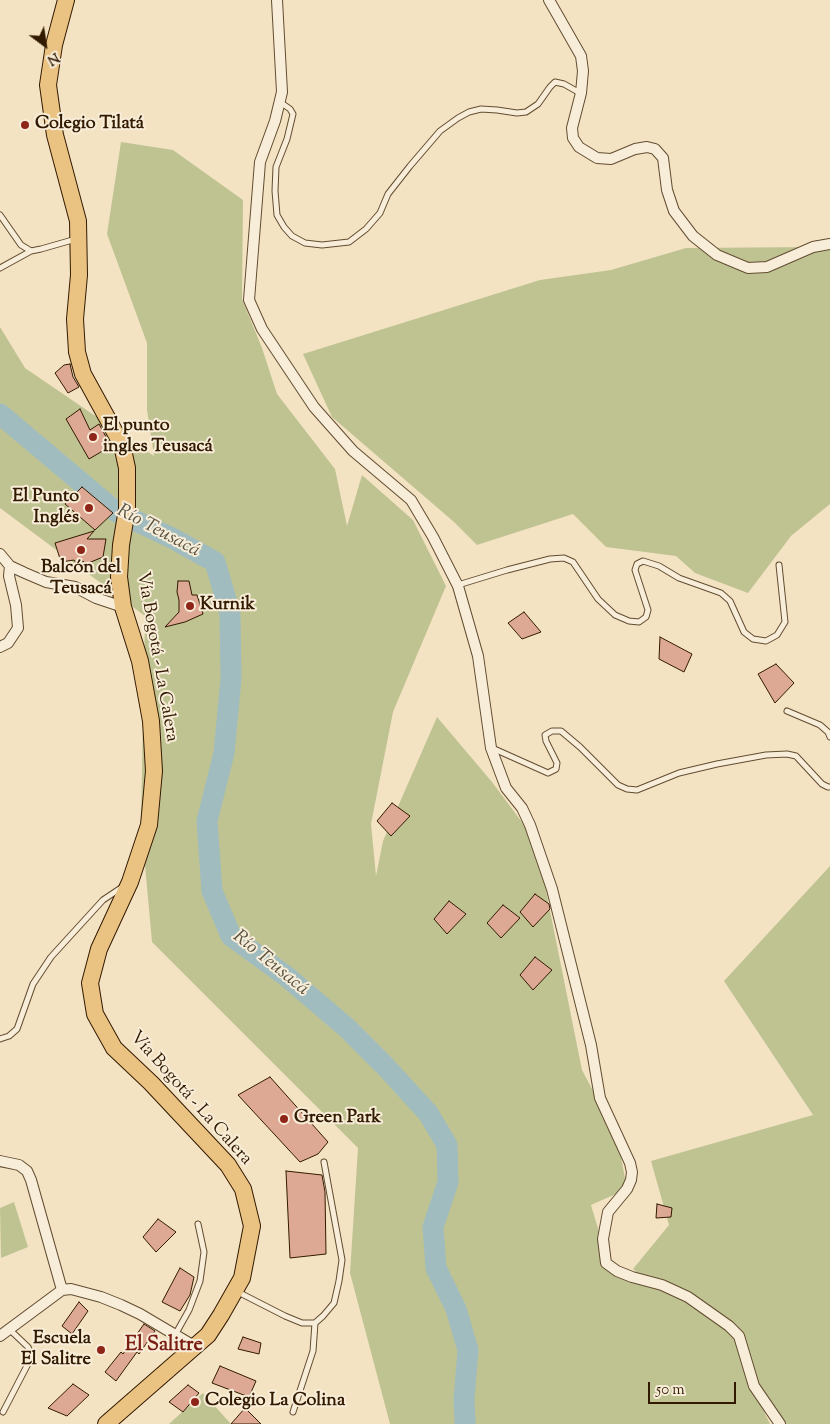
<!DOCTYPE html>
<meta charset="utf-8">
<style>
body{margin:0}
#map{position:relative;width:830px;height:1424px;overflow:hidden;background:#f4e3c3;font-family:"Sorts Mill Goudy",serif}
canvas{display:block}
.north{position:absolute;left:20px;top:20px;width:50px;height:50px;-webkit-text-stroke:4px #f8edd8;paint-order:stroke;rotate:149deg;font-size:14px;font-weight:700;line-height:20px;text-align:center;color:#321a00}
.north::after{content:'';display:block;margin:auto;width:18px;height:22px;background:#321a00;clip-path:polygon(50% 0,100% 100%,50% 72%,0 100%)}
.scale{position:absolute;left:648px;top:1382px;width:88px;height:22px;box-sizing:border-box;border:2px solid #321a00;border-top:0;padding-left:6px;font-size:15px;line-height:18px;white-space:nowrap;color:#321a00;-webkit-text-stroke:4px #f8edd8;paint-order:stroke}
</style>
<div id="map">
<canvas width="830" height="1424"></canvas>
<div class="north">N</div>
<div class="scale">50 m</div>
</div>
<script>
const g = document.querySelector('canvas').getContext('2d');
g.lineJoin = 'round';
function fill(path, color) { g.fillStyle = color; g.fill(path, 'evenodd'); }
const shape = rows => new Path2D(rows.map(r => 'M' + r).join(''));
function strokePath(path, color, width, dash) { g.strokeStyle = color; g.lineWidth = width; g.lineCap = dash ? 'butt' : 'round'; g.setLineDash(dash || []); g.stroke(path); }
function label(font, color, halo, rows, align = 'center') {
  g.font = font + ' "Sorts Mill Goudy",serif'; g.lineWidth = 4; g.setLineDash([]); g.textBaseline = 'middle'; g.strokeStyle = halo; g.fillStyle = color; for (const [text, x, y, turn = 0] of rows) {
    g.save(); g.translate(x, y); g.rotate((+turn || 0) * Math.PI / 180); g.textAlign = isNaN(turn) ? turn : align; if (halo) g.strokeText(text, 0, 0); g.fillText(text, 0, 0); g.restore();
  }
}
const green = shape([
 [121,142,173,150,243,200,242,299,262,348,277,394,335,469,347,526,362,475,413,520,446,586,393,712,371,824,376,876,383,841,437,717,492,782,536,841,582,1070,617,1136,627,1189,591,1205,609,1265,649,1283,633,1269,669,1225,651,1161,813,1115,724,981,830,866,830,1424,784,1424,768,1396,747,1376,770,1424,390,1424,350,1273,358,1148,152,942,141,821,145,616,0,508,0,327,25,368,154,456,147,410,147,343,107,234],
 [813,247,830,250,830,504,791,536,748,593,695,573,676,556,606,547,573,514,477,545,454,522,332,417,303,354,540,280,611,270,686,248],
 [14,1202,28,1247,1,1258,0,1208],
 [203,1393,231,1424,169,1424]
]);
const river = shape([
 [0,414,115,511,172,538,215,562,230,613,231,679,224,753,207,821,212,891,231,936,286,976,347,1028,385,1066,428,1113,447,1145,448,1182,433,1227,436,1268,456,1309,468,1350,464,1399,465,1424]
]);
const building = shape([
 [70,364,73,377,79,387,68,393,55,373,64,365,70,364],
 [80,409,90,430,99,424,111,446,89,459,66,419,80,409],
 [82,487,113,513,95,530,65,504,82,487],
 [94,531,87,539,106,539,103,557,86,564,83,561,76,563,74,560,61,562,55,543,94,531],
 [178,581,189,581,192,595,197,595,203,614,185,622,165,627,179,612,179,600,177,592,178,581],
 [524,612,541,632,522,639,508,623,524,612],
 [660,637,692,654,684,672,659,659,660,637],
 [776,664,794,683,775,703,758,674,776,664],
 [392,803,410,816,391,836,377,821,392,803],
 [535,894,549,904,550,909,533,927,520,912,535,894],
 [449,901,466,914,447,934,434,919,449,901],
 [503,905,520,918,501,938,487,923,503,905],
 [535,957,552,970,533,990,520,975,535,957],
 [270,1077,328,1142,318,1154,300,1162,238,1095,270,1077],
 [286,1171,322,1175,325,1192,326,1254,290,1258,286,1171],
 [657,1204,672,1208,671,1217,656,1218,657,1204],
 [158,1219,176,1232,156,1252,143,1237,158,1219],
 [180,1268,194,1277,190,1295,180,1311,162,1302,180,1268],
 [79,1302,88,1311,72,1334,62,1326,79,1302],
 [144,1324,155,1331,139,1354,137,1352,116,1381,105,1372,121,1352,123,1354,144,1324],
 [243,1337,261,1343,259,1354,238,1349,243,1337],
 [220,1366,256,1381,249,1397,212,1383,220,1366],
 [73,1384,89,1395,67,1416,48,1408,73,1384],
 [188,1385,199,1393,183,1412,169,1402,188,1385],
 [245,1408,261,1424,231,1424,245,1408]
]);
const lane = shape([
 [280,102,290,109,293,114,287,139,276,167,275,191,277,215,284,227,292,236,305,243,322,245,349,242,366,229,380,213,388,194,410,166,440,131,458,118,469,112,481,109,497,110,517,113,526,112,538,104,550,87,555,82,564,84,580,93],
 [0,215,21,245,31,251,41,249,76,239],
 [0,268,31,251],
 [458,585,507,570,550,559,564,558,573,562,598,599,615,615,629,621,639,622,646,617,648,610,635,570,637,564,643,561,659,566,679,578,721,593,730,601,744,632,753,639,766,641,777,635,785,622,779,565],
 [787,711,820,725,828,732,830,737],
 [492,748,548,773,556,769,557,763,546,741,545,735,552,731,561,731,580,747,618,785,627,789,637,790,679,773,717,764,766,755,787,754,796,756,822,784,828,787,830,787],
 [0,1039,9,1036,17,1029,33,984,51,957,103,900,121,888],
 [236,1291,285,1316,302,1323,315,1323,323,1316,334,1303,339,1281,342,1260,324,1162],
 [175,1335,189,1310,200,1281,204,1252,198,1224],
 [3,1412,30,1360,31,1354,28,1347,9,1329],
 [293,1412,313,1351,315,1323]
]);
const street = shape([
 [277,0,282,92,275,121,260,162,249,300,262,329,314,407,353,451,411,500,433,537,458,586,478,656,491,748,506,788,522,808,530,825,552,889,591,1045,600,1098,630,1163,632,1172,631,1180,627,1189,608,1212,603,1239,606,1263,617,1271,632,1277,662,1285,688,1297,729,1326,739,1336,754,1386,780,1424],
 [549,0,581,56,583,71,581,93,572,128,573,138,579,147,597,158,611,159,635,149,647,147,655,149,663,158,667,190,674,211,693,236,717,255,748,268,767,267,813,247,830,244],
 [0,554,10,566,25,573,46,582,75,587,96,598,123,607],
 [0,647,8,643,18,628,16,605,9,576,10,566],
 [0,1161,19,1165,27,1171,31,1180,62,1290],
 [0,1336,62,1290,71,1289,101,1297,121,1305,140,1314,194,1346]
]);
const primary = shape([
 [66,0,54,45,48,85,55,135,78,221,79,275,75,319,77,352,83,374,122,445,127,468,127,509,121,545,119,577,123,607,140,661,151,721,154,771,149,825,130,882,99,949,90,983,95,1014,114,1048,151,1083,228,1165,243,1189,252,1226,242,1278,221,1315,208,1335,106,1424]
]);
const markers = [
 [25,125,5,"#8f2418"],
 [93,437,5,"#8f2418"],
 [89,508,5,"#8f2418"],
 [81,550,5,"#8f2418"],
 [190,606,5,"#8f2418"],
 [284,1119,5,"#8f2418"],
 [101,1350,5,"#8f2418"],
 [195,1402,5,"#8f2418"]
];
const poiNames = [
 ["Colegio Tilatá",35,125],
 ["El punto",103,427],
 ["ingles Teusacá",103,448],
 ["El Punto",79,498,"right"],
 ["Inglés",79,519,"right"],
 ["Balcón del",81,569,"center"],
 ["Teusacá",81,590,"center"],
 ["Kurnik",200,606],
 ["Green Park",294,1119],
 ["Escuela",91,1340,"right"],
 ["El Salitre",91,1361,"right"],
 ["Colegio La Colina",205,1402]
];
const streetNames = [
 ["Vía Bogotá - La Calera",156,657,80],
 ["Vía Bogotá - La Calera",190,1099,48]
];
const waterNames = [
 ["Río Teusacá",158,532,28],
 ["Río Teusacá",270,964,39]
];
const quarterNames = [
 ["El Salitre",164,1347]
];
fill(green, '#bfc392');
strokePath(river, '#a0bcbe', 21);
fill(building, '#dda994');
strokePath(building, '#321a00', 1);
strokePath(lane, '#624c31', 7);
strokePath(street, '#624c31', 12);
strokePath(primary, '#321a00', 18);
strokePath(lane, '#f8edd8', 5);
strokePath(street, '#f8edd8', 10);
strokePath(primary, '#eac282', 16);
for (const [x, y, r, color] of markers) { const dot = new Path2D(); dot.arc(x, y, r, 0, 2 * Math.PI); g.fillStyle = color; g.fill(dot); strokePath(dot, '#f8edd8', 2); }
label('bold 18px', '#321a00', '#f8edd8', poiNames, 'left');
label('18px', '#321a00', '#f8edd8', streetNames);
label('italic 19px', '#585342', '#f8edd8', waterNames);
label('bold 20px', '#7a1f14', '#f8edd8', quarterNames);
</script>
